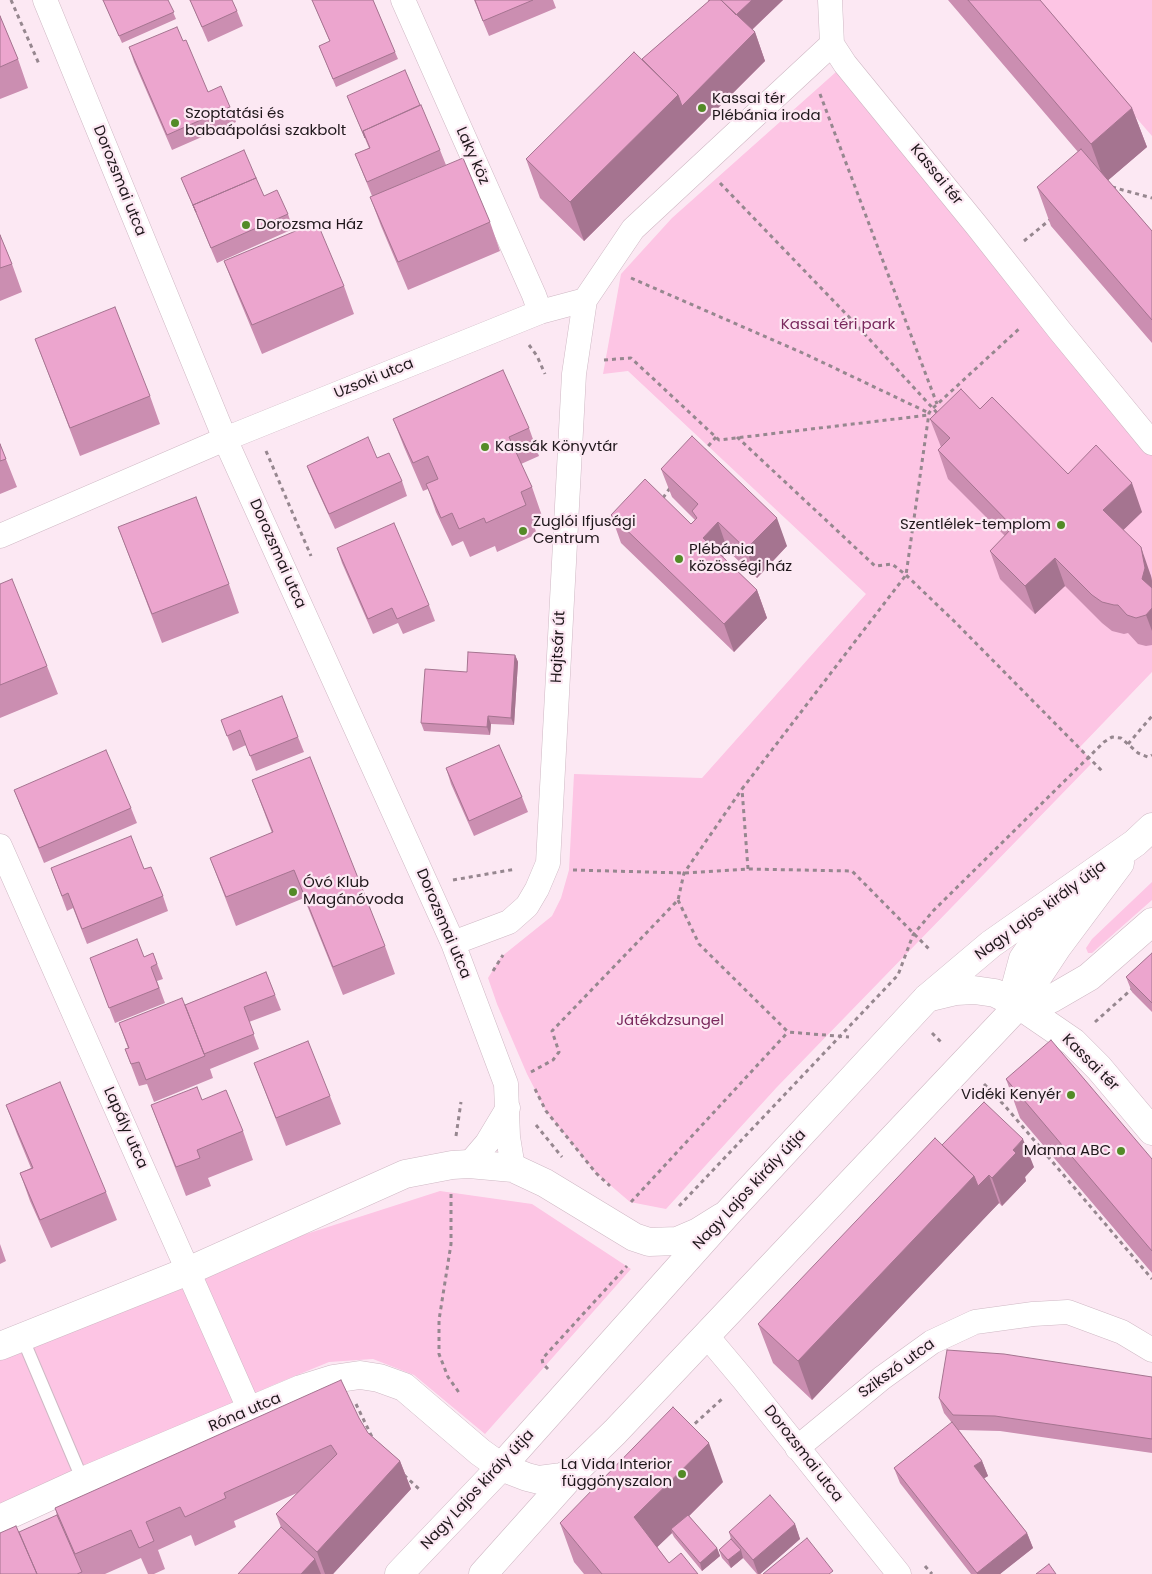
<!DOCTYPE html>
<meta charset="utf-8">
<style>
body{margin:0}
canvas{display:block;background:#fce8f3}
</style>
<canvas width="1152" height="1574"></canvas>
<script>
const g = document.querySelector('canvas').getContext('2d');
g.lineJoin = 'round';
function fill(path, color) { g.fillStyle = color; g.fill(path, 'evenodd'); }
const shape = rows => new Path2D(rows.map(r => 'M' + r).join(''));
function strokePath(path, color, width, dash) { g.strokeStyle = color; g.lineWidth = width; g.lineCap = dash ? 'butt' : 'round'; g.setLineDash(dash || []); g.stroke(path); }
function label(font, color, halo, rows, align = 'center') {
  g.font = font + ' Poppins,sans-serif'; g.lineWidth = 4.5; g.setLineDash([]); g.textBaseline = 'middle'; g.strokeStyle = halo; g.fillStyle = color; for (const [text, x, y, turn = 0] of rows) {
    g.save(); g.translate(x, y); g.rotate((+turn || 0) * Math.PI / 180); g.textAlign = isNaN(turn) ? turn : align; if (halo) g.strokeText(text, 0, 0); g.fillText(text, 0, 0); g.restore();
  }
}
const green = shape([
 [1034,0,1152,0,1152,136],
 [845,64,1152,432,1152,672,1080,747,1088,757,1091,764,777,1087,666,1209,630,1202,596,1173,546,1111,527,1074,497,1004,488,978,501,957,552,916,561,898,569,870,574,774,702,778,866,594,628,371,603,374,621,274,672,218],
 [1152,882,1152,900,1092,953,1088,953,1086,948,1092,939],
 [440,1191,532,1204,631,1269,485,1434,414,1375,373,1359,329,1362,273,1385,0,1508,0,1352,191,1271]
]);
const path = shape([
 [11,0,39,64],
 [820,94,937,404],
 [720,183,849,317,939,415],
 [1112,187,1152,198],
 [1024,241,1052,218],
 [631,278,805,354,929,413],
 [529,345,537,356,545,374],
 [604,360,631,358,719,440,929,415],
 [737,437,875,566,892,564,906,575,954,621,1102,771],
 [266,451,311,556],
 [703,452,716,437],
 [663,498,670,488],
 [1128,744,1152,716],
 [748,869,742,789,906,575,929,413,932,409,1021,327],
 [573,870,684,873,748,869,852,871,931,951],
 [453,880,516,869],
 [678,900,699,944,788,1032,849,1037],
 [493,971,503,955],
 [1095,1022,1133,988],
 [932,1033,942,1043],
 [531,1072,553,1060,559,1052,552,1031,678,900,684,873,742,789],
 [984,1084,1005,1106,1152,1279],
 [535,1089,546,1111,596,1173,610,1186],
 [536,1125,562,1157],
 [456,1136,461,1102],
 [451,1194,451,1244,439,1320,439,1354,448,1377,460,1394],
 [631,1202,788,1032],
 [679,1206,898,975,913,935,933,911,1104,742,1112,737,1121,738,1138,753,1148,757,1152,755],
 [548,1369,543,1364,542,1359,627,1266],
 [356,1404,373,1439],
 [689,1429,723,1398],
 [404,1475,420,1490],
 [925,1566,932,1574]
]);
const service = shape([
 [22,1337,83,1481]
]);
const minor = shape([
 [45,0,225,439,453,943,506,1084,508,1137,513,1168],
 [403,0,534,295,540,312],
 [830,0,832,44],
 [832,44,845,64,977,226,1060,331,1152,443],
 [0,536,225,439,540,312,585,300,633,229,832,44],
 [0,846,250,1411],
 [453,943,509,922,527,906,537,889,548,863,574,374,585,300],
 [469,1164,487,1143,508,1108],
 [706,1335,743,1379,899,1574],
 [797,1448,882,1378,932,1342,975,1322,1033,1314,1068,1312,1122,1332,1152,1350]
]);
const tertiary = shape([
 [927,998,956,991,974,990,995,993,1019,1005,1073,1042,1099,1068,1152,1131],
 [1019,1005,1016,985,1023,959,1051,918,1076,895],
 [1019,1005,1051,999,1089,977,1152,922],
 [0,1346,188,1271,405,1174,452,1165,469,1164,513,1168,545,1183,634,1237,649,1242,677,1241,698,1232,722,1217],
 [0,1519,83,1481,301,1389,333,1379,360,1375,379,1378,404,1387,480,1452,501,1467,527,1477,539,1480,562,1477,576,1470]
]);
const secondary = shape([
 [399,1574,501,1467,727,1214,927,998,991,944,1135,843,1152,827],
 [483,1574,576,1470,615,1432,1019,1005,1058,946,1120,863]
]);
const wall = shape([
 [103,0,168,0,176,19,122,43],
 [190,0,237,11,243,26,208,42],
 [312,0,373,0,398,59,336,87,319,46,330,42],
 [474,0,553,0,556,8,489,36],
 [708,0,783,0,752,30,755,32,765,61,692,134,584,241,540,198,526,159,708,2],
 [948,0,1040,0,1132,108,1147,147,1108,180,1152,231,1152,343,1051,226,1037,187,1078,152],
 [0,16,18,59,28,88,0,99],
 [183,41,208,92,230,107,236,122,172,150,134,62,129,47],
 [347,96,440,150,446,165,408,181,490,222,500,251,408,290,381,226,370,197,372,196,355,154,369,148],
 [181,178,264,196,288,214,293,229,217,263],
 [0,235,12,264,22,292,0,301],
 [224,261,344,286,354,314,262,354,235,289],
 [35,339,150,396,160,424,80,456],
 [980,409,1068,474,1142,512,1123,530,1151,576,1152,581,1152,645,1146,646,1138,644,1128,633,1124,634,1112,631,1102,623,1065,586,1035,614,1000,579,990,551,1005,536,948,479,938,450,941,447,930,419],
 [393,419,529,428,539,456,521,464,532,487,542,516,532,521,537,534,497,552,495,546,470,557,463,541,452,546,436,512,428,489,423,491,404,447],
 [0,444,17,487,0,494],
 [377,458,402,481,407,496,335,529,313,481,307,466],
 [661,469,787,546,757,578,728,551,723,557,757,590,767,618,734,652,621,543,611,515,691,524,695,520,672,497],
 [118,527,229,584,239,613,162,643],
 [337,548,429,605,435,621,403,634,398,623,373,634,342,563],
 [0,584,47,666,58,694,0,718],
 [515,655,518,662,514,725,491,724,490,735,424,731,421,723,467,672],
 [221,720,298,737,304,752,256,771,246,745,233,751],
 [446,768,522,797,528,812,474,836,451,784],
 [252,780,385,946,395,974,343,995,304,898,236,926,210,858,272,833],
 [14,790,131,808,137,823,44,863,20,805],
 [51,868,144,869,163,896,168,911,87,944,73,908,67,911],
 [153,953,163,979,157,981,165,1003,115,1023,90,958,144,957],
 [1152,953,1152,1012,1132,992,1126,977],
 [266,972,281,1010,249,1022,259,1049,210,1069,213,1078,154,1102,147,1084,139,1086,125,1049,128,1048,119,1023,185,1005],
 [254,1063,330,1096,341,1124,286,1146],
 [1006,1079,1152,1159,1152,1273,1020,1118],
 [202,1100,243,1131,253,1160,208,1178,211,1186,186,1196,162,1134,151,1105],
 [6,1105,106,1192,117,1220,51,1248,30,1201,20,1173,31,1168,17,1134],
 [942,1145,1034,1167,1025,1177,1026,1181,1002,1206,999,1203,988,1214,812,1400,773,1363,758,1324],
 [0,1244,6,1261,0,1264],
 [1152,1377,1152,1453,1000,1431,959,1430,982,1461,988,1476,984,1478,1027,1533,1033,1548,1000,1574,971,1574,900,1483,894,1468,952,1423,944,1413,939,1398],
 [359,1418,368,1433,400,1461,411,1489,333,1574,238,1574,281,1527,276,1514,297,1493,234,1521,236,1527,195,1546,191,1535,158,1550,165,1569,154,1574,148,1574,141,1558,105,1574,0,1574,57,1515,55,1508],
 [723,1482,689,1516,717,1548,720,1556,702,1571,674,1537,672,1533,657,1547,669,1563,698,1574,584,1574,574,1562,560,1523],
 [795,1524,800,1539,760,1574,757,1574,743,1558,731,1568,722,1558,719,1550,731,1539,729,1532]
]);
const shadedWall = shape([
 [752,0,783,0,742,39,734,17],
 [755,32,765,61,692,134,584,241,570,202,678,95],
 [1132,108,1147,147,1105,183,1091,144],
 [1132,483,1142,512,1114,539,1103,510],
 [777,518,787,546,757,578,746,549],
 [718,522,728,551,713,566,703,538],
 [1141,547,1151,576,1152,581,1152,607,1142,579],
 [1055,558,1065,586,1035,614,1025,586],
 [757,590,767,618,734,652,724,624],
 [1152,608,1152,631,1146,615],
 [515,655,518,662,514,725,511,718],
 [488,716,491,724,490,735,487,727],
 [1023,1139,1034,1167,1025,1177,1026,1181,1002,1206,992,1178,1013,1150],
 [989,1175,999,1203,812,1400,798,1361,974,1176],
 [709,1443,723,1482,673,1532,671,1529,672,1533,648,1556,634,1517],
 [400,1461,411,1489,333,1574,325,1574,317,1552],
 [982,1461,988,1476,980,1481,974,1466],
 [795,1524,800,1539,760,1574,758,1574,753,1560],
 [1027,1533,1033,1548,1000,1574,977,1574,977,1573],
 [717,1548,720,1556,702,1571,700,1563],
 [741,1550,743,1558,731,1568,728,1560],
 [315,1559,321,1574,301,1574]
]);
const building = shape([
 [103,0,168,0,174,12,119,36,103,0],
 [190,0,232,0,237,11,202,27,190,0],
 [312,0,373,0,395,52,333,79,319,46,330,41,312,0],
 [475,0,533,0,483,21,475,0],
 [710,0,721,0,755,32,682,106,678,95,642,59,710,0],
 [721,0,752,0,736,15,721,0],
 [968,0,1040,0,1132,108,1091,144,968,0],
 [0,16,18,59,0,67,0,16],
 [177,27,183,41,186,40,208,92,221,86,230,107,167,135,129,47,177,27],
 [634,52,678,95,570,202,526,159,634,52],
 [405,70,420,105,363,131,365,138,347,96,405,70],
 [421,105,440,150,367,182,355,154,370,148,363,131,421,105],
 [1081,149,1152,231,1152,320,1037,187,1081,149],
 [244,150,256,178,193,205,196,212,181,178,244,150],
 [463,158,490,222,398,262,370,197,463,158],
 [256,178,264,196,277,190,288,214,211,248,193,205,256,178],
 [317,222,344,286,252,325,224,261,317,222],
 [0,235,12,264,0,268,0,235],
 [115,307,150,396,70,428,35,339,115,307],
 [503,370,529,428,509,437,532,487,521,492,526,505,486,523,484,518,459,529,452,513,441,518,426,484,438,479,428,456,413,463,393,419,503,370],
 [961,389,980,409,992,397,1068,474,1096,445,1132,483,1103,510,1141,547,1145,568,1142,579,1152,588,1152,608,1146,615,1136,618,1127,615,1118,605,1114,605,1102,602,1092,595,1055,558,1025,586,990,551,1013,527,938,450,950,438,930,419,961,389],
 [692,436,777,518,746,549,718,522,703,538,757,590,724,624,611,515,645,479,691,524,697,518,692,511,698,504,661,469,692,436],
 [368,437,377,458,389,453,402,481,329,514,307,466,368,437],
 [0,444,6,459,0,461,0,444],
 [196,497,229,584,152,614,118,527,196,497],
 [394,523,429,605,397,619,392,608,368,619,337,548,394,523],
 [12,579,47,666,0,685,0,584,12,579],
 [468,652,515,655,511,718,488,716,487,727,421,723,425,669,467,672,468,652],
 [282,696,298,737,250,756,240,730,227,736,221,720,282,696],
 [499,745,522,797,469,821,446,768,499,745],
 [106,750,131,808,39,848,14,790,106,750],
 [310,757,385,946,333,967,294,870,226,897,210,858,273,832,252,780,310,757],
 [131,836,144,869,151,867,163,896,82,929,68,893,62,896,51,868,131,836],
 [137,939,144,957,153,953,157,964,151,967,159,988,109,1008,90,958,137,939],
 [1152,953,1152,1003,1126,977,1152,953],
 [266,972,275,995,244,1007,254,1034,204,1054,185,1005,266,972],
 [182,998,205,1056,146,1080,139,1062,131,1064,125,1049,129,1048,119,1023,182,998],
 [1051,1040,1152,1159,1152,1251,1006,1079,1051,1040],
 [308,1041,330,1096,276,1118,254,1063,308,1041],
 [60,1082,106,1192,40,1220,20,1173,33,1168,6,1105,60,1082],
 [197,1087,202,1100,226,1090,243,1131,197,1150,200,1158,176,1167,151,1105,197,1087],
 [984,1102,1023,1139,1013,1150,1016,1153,992,1178,989,1175,978,1186,974,1176,942,1145,984,1102],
 [935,1138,974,1176,798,1361,758,1324,935,1138],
 [947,1350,1004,1354,1152,1377,1152,1439,995,1416,953,1415,939,1398,947,1350],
 [341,1380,359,1418,368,1433,400,1461,317,1552,276,1514,337,1454,331,1445,224,1493,226,1498,185,1517,180,1507,146,1522,154,1541,139,1548,131,1530,75,1554,55,1508,341,1380],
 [673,1407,709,1443,634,1517,669,1563,681,1553,698,1574,602,1574,560,1523,673,1407],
 [952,1422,982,1461,974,1466,1027,1533,977,1573,894,1468,952,1422],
 [770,1495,795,1524,753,1560,729,1532,770,1495],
 [57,1515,82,1572,77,1574,37,1574,19,1532,57,1515],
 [688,1515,717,1548,700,1563,671,1529,688,1515],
 [16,1526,37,1574,0,1574,0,1533,16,1526],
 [281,1527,315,1559,301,1574,238,1574,281,1527],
 [807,1538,833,1571,829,1574,763,1574,807,1538],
 [731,1539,741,1550,728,1560,719,1550,731,1539],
 [1049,1564,1056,1574,1036,1574,1049,1564]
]);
const markers = [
 [702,108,5,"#538b27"],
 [175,123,5,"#538b27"],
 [246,225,5,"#538b27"],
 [485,447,5,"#538b27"],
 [1061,525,5,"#538b27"],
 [523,531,5,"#538b27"],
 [679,559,5,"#538b27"],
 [293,892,5,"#538b27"],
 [1071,1095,5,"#538b27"],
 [1121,1151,5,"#538b27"],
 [682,1474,5,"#538b27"]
];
const poiNames = [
 ["Kassai tér",712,99],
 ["Plébánia iroda",712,116],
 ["Szoptatási és",185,114],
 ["babaápolási szakbolt",185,131],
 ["Dorozsma Ház",256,225],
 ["Kassák Könyvtár",495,447],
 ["Zuglói Ifjusági",533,522],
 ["Centrum",533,539],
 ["Szentlélek-templom",1051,525,"right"],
 ["Plébánia",689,550],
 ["közösségi ház",689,567],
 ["Óvó Klub",303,883],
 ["Magánóvoda",303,900],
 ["Vidéki Kenyér",1061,1095,"right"],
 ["Manna ABC",1111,1151,"right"],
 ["La Vida Interior",672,1465,"right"],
 ["függönyszalon",672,1482,"right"]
];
const streetNames = [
 ["Laky köz",472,156,66],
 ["Kassai tér",936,175,51],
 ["Dorozsmai utca",119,181,68],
 ["Uzsoki utca",374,379,-22],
 ["Dorozsmai utca",277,554,66],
 ["Hajtsár út",559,647,-87],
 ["Nagy Lajos király útja",1041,911,-36],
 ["Dorozsmai utca",443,924,67],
 ["Kassai tér",1090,1063,45],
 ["Lapály utca",125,1128,66],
 ["Nagy Lajos király útja",750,1190,-47],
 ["Szikszó utca",897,1369,-36],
 ["Róna utca",245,1413,-23],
 ["Dorozsmai utca",803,1454,52],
 ["Nagy Lajos király útja",478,1490,-47]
];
const parkNames = [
 ["Kassai téri park",838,325],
 ["Játékdzsungel",670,1021]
];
fill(green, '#fdc5e4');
strokePath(service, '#cfb8c4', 14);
strokePath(minor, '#cfb8c4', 25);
strokePath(tertiary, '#cfb8c4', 29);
strokePath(secondary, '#cfb8c4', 29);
strokePath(path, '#96878f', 3, [4, 4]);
strokePath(service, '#fff', 12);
strokePath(minor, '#fff', 24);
strokePath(tertiary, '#fff', 28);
strokePath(secondary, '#fff', 28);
fill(wall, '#cb8eb1');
fill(shadedWall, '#a57490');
fill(building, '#eca5ce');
strokePath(building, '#a57490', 1);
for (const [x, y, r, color] of markers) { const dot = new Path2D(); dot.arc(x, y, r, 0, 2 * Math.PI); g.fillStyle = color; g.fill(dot); strokePath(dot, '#fce8f3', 2); }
label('15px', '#1f171b', '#fce8f3', poiNames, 'left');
label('15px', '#1f171b', '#fce8f3', streetNames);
label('15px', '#7a285d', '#fce8f3', parkNames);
</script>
